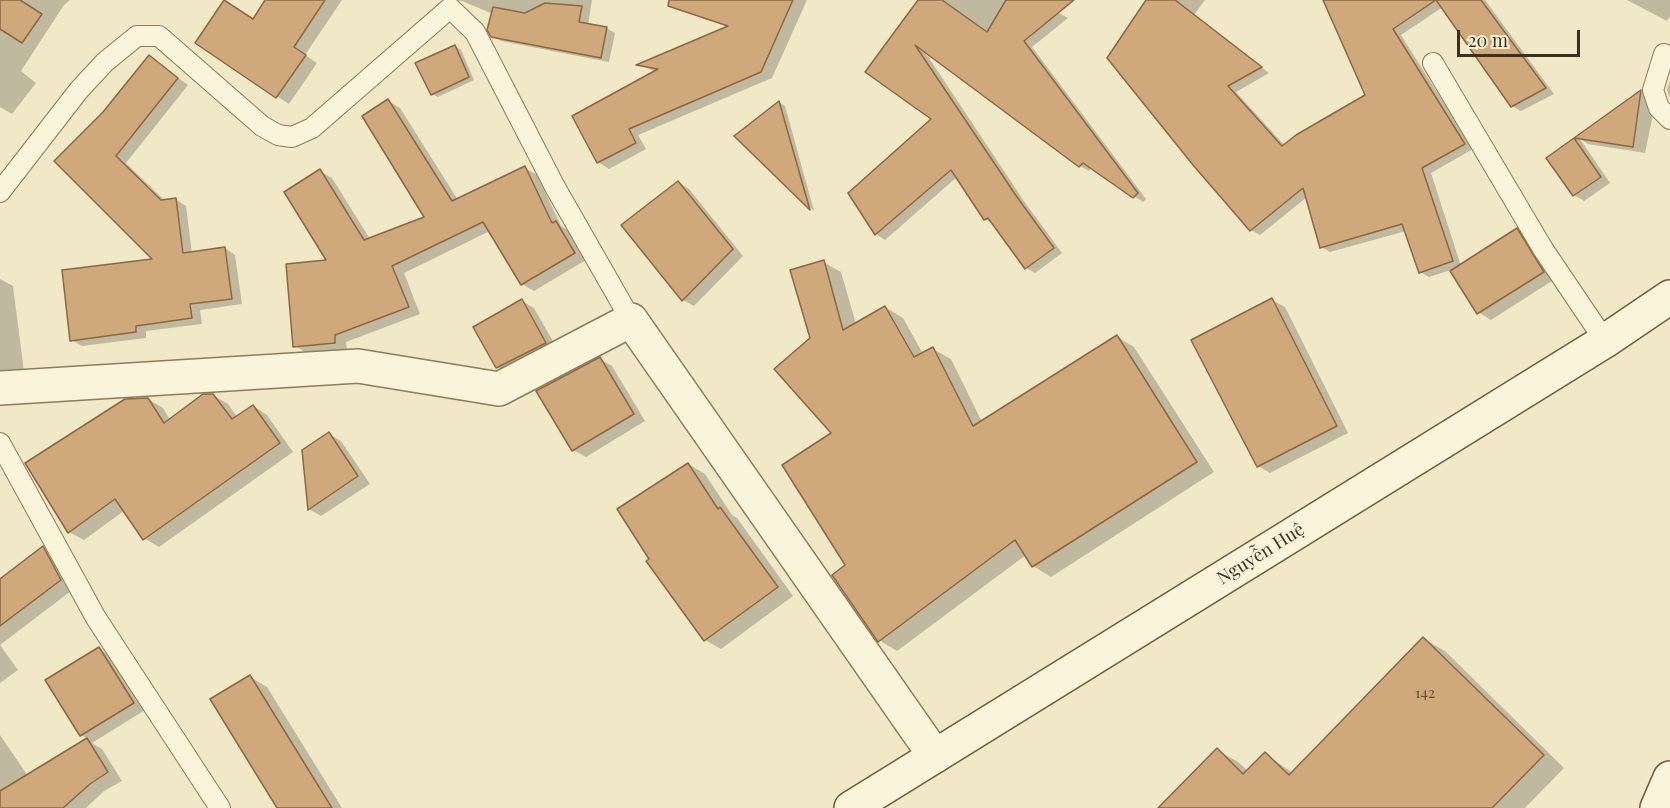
<!DOCTYPE html>
<meta charset="utf-8">
<style>
body{margin:0}
#map{position:relative;width:1670px;height:808px;overflow:hidden;background:#f0e8c7;font-family:"Playfair Display",serif}
canvas{display:block}
.scale{position:absolute;left:1457px;top:30px;width:123px;height:27px;box-sizing:border-box;border:3px solid #3c3120;border-top:0;padding-left:8px;font-size:18px;line-height:21px;white-space:nowrap;color:#3c3120;-webkit-text-stroke:4px #f7f1d7;paint-order:stroke}
</style>
<div id="map">
<canvas width="1670" height="808"></canvas>
<div class="scale">20 m</div>
</div>
<script>
const g = document.querySelector('canvas').getContext('2d');
g.lineJoin = 'round';
function fill(path, color) { g.fillStyle = color; g.fill(path, 'evenodd'); }
const shape = rows => new Path2D(rows.map(r => 'M' + r).join(''));
function strokePath(path, color, width, dash) { g.strokeStyle = color; g.lineWidth = width; g.lineCap = dash ? 'butt' : 'round'; g.setLineDash(dash || []); g.stroke(path); }
function label(font, color, halo, rows, align = 'center') {
  g.font = font + ' "Playfair Display",serif'; g.lineWidth = 5; g.setLineDash([]); g.textBaseline = 'middle'; g.strokeStyle = halo; g.fillStyle = color; for (const [text, x, y, turn = 0] of rows) {
    g.save(); g.translate(x, y); g.rotate((+turn || 0) * Math.PI / 180); g.textAlign = isNaN(turn) ? turn : align; if (halo) g.strokeText(text, 0, 0); g.fillText(text, 0, 0); g.restore();
  }
}
const shadow = shape([
 [0,0,70,0,64,5,21,71,36,83,12,114,0,107],
 [267,0,342,0,305,55,317,63,289,104,197,43,254,20],
 [451,0,592,0,588,25,606,28,615,33,609,62,501,41,492,36,493,14,462,1],
 [717,0,807,0,772,78,638,135,646,149,609,169,598,162,656,72,640,65,729,28,709,18],
 [920,0,1065,0,1057,12,1068,18,1032,47,1146,199,1143,202,1092,167,1089,171,1080,166,923,49,1026,204,1062,253,1035,273,1026,268,994,224,985,219,957,177,885,240,876,234,850,193,933,119,867,72],
 [1148,0,1205,0,1194,15,1269,73,1236,92,1285,146,1367,96,1339,0,1485,0,1554,94,1521,111,1512,106,1443,7,1401,35,1473,149,1431,173,1461,266,1517,230,1529,237,1555,279,1491,320,1478,312,1451,270,1429,277,1420,272,1406,231,1330,252,1321,247,1307,197,1260,235,1251,230,1194,165],
 [1627,0,1670,0,1670,16,1667,21],
 [455,46,461,50,474,80,438,97,432,94],
 [149,57,188,85,126,163,165,201,175,199,186,206,192,253,225,248,235,255,242,304,200,310,202,324,146,331,146,338,82,346,71,340,155,260,56,161,104,113],
 [1670,81,1670,98,1667,90],
 [1642,92,1654,99,1655,105,1645,153,1588,144,1580,139,1610,183,1584,201,1574,195,1548,158],
 [388,101,400,108,458,200,525,168,537,175,561,226,568,230,586,260,534,291,522,284,490,231,404,273,420,314,346,342,347,349,307,353,295,346,328,261,320,171,332,178,370,239,426,217],
 [779,102,785,106,814,211,736,136],
 [678,182,689,189,743,256,694,306,683,300],
 [823,262,841,272,856,324,885,307,903,318,923,354,933,349,951,359,982,422,1117,337,1134,347,1214,472,1051,577,1033,566,1026,555,897,651,879,640,847,566,833,433,812,338],
 [0,279,13,286,24,372,0,375],
 [1272,300,1285,307,1348,433,1270,473,1258,466],
 [522,301,534,308,558,350,509,374,497,367],
 [600,359,612,366,645,421,586,457,573,450],
 [213,395,228,404,237,417,253,406,267,415,293,452,159,547,144,538,125,510,84,540,69,532,148,399,163,408,170,420],
 [329,434,341,441,370,484,321,516,309,509],
 [688,464,705,474,732,515,737,518,793,596,721,649,705,640,651,559],
 [43,548,58,556,75,588,0,645,18,670,0,683,0,581],
 [1424,639,1445,651,1564,768,1525,808,1160,808,1217,750,1238,762,1248,771,1265,754,1293,773],
 [99,649,111,656,145,710,92,743,102,749,122,781,104,791,86,808,0,808,0,735,28,776,88,739,81,735],
 [250,677,267,687,342,808,279,808]
]);
const building = shape([
 [0,0,20,0,42,14,22,43,0,29,0,0],
 [224,0,253,19,265,0,325,0,294,47,306,55,276,98,195,43,224,0],
 [669,0,793,0,761,72,629,129,636,143,597,163,572,116,658,69,636,65,728,26,668,6,669,0],
 [918,0,942,0,987,32,1006,0,1074,0,1024,41,1138,193,1133,198,1083,163,1079,167,915,45,1017,197,1054,248,1025,269,988,218,984,220,951,170,875,235,848,193,931,119,865,72,918,0],
 [1146,0,1175,0,1262,67,1228,86,1282,146,1296,135,1365,95,1323,0,1481,0,1546,88,1511,107,1436,0,1393,29,1465,144,1422,168,1453,261,1419,273,1402,224,1320,248,1303,188,1250,231,1193,165,1107,58,1146,0],
 [545,3,582,6,579,22,607,27,601,58,491,37,487,30,493,7,525,13,545,3],
 [455,45,469,77,431,95,415,63,455,45],
 [149,55,178,78,116,156,161,200,176,198,183,253,225,247,232,299,190,304,192,318,136,326,136,332,70,341,62,270,152,259,54,161,103,112,149,55],
 [1641,90,1633,147,1574,138,1641,90],
 [388,99,452,201,525,166,552,223,556,221,575,253,521,285,483,222,392,266,409,307,335,335,335,343,293,347,286,264,326,260,284,192,320,169,364,240,424,217,362,116,388,99],
 [779,101,810,210,734,136,779,101],
 [1574,138,1601,177,1573,196,1546,158,1574,138],
 [678,181,733,249,682,301,621,225,678,181],
 [1517,228,1544,272,1477,314,1450,271,1517,228],
 [824,260,843,330,885,306,914,357,933,347,973,426,1117,335,1197,462,1032,567,1015,540,878,642,832,575,845,565,782,465,831,433,774,369,810,338,790,270,824,260],
 [1272,298,1337,426,1257,467,1191,340,1272,298],
 [522,299,546,343,496,368,473,327,522,299],
 [600,357,634,414,572,451,536,391,600,357],
 [203,394,213,394,232,419,253,405,280,443,143,540,115,499,68,533,25,463,125,399,148,398,164,423,203,394],
 [329,432,358,476,308,510,302,450,329,432],
 [688,463,718,509,720,507,778,587,704,641,646,561,649,559,617,509,688,463],
 [43,546,61,580,0,626,0,579,43,546],
 [1423,637,1544,755,1492,808,1158,808,1217,748,1243,774,1265,752,1289,775,1423,637],
 [99,647,134,703,80,736,45,680,99,647],
 [250,675,332,808,277,808,210,699,250,675],
 [87,738,108,772,90,784,63,808,0,808,0,791,87,738]
]);
const lane = shape([
 [1664,54,1653,90,1659,108,1670,119],
 [1433,63,1543,249,1605,341],
 [0,192,79,90,105,62,137,36,159,36,262,126,278,135,292,137,312,128,450,8,475,32,555,187,631,320],
 [0,443,96,618,220,808]
]);
const street = shape([
 [0,388,358,366,499,389,631,320,935,756]
]);
const secondary = shape([
 [851,808,1605,341,1670,297],
 [1657,808,1670,778]
]);
const numberNames = [
 ["142",1425,693]
];
const streetNames = [
 ["Nguyễn Huệ",1261,554,-32]
];
fill(shadow, '#0003');
fill(building, '#cfa87c');
strokePath(building, '#8c6741', 1.5);
strokePath(lane, '#8c7b5c', 22);
strokePath(street, '#8c7b5c', 36);
strokePath(secondary, '#6e5c3f', 36);
strokePath(lane, '#faf4db', 20);
strokePath(street, '#faf4db', 33);
strokePath(secondary, '#faf4db', 33);
label('15px', '#614f37', null, numberNames);
label('18px', '#3c3120', '#f7f1d7', streetNames);
</script>
